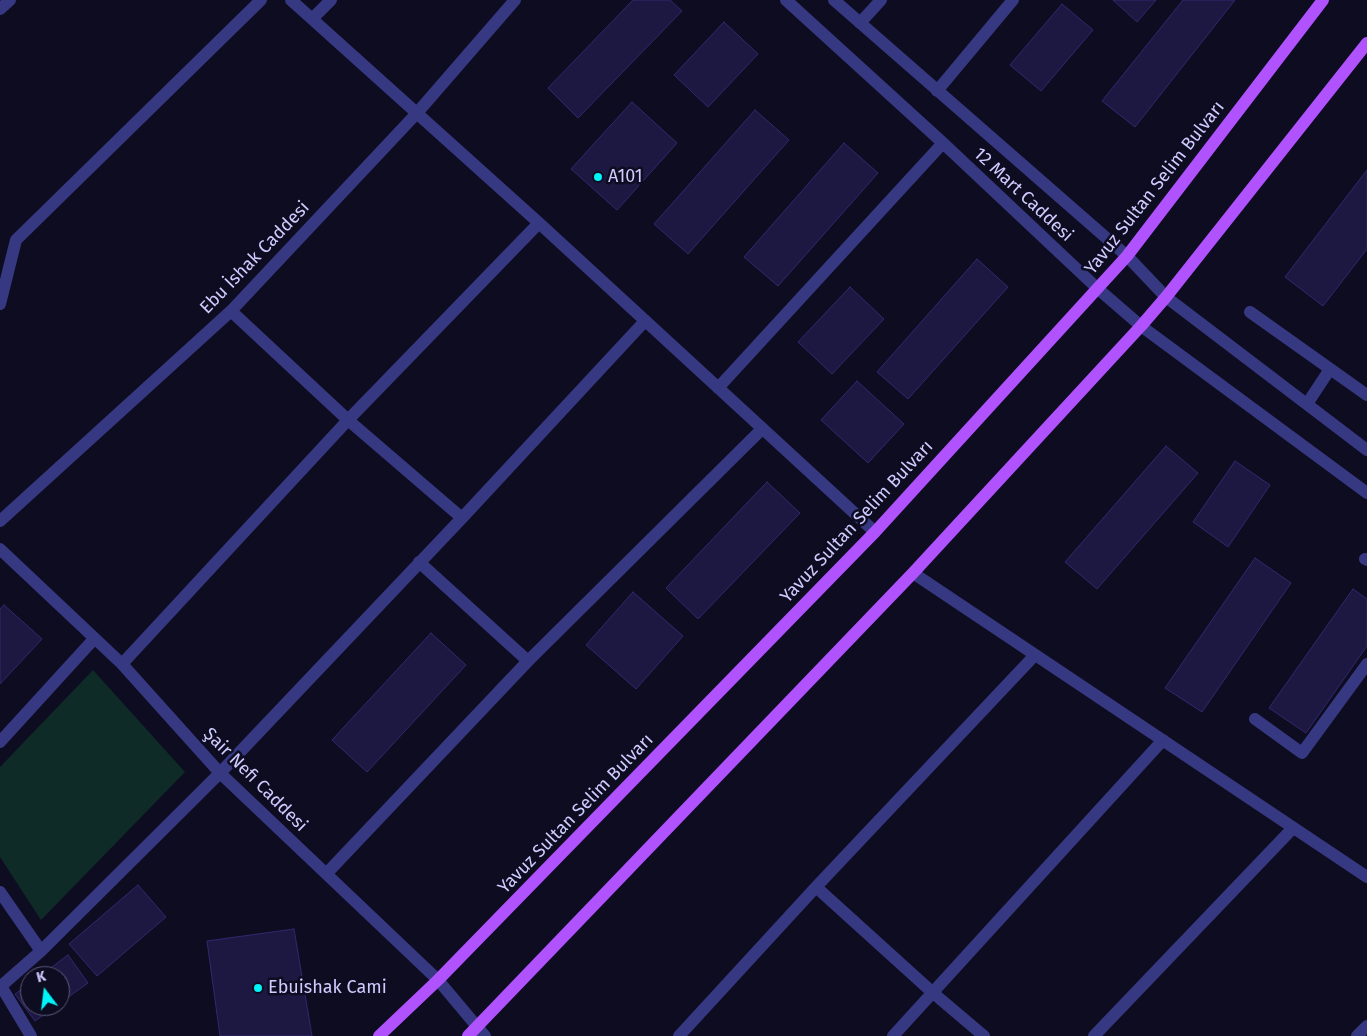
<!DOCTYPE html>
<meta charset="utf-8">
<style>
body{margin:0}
#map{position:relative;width:1367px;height:1036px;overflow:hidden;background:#0e0c21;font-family:"Fira Sans",sans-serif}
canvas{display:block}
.north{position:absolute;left:20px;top:966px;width:50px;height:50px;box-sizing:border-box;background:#0e0c21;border:1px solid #5b597a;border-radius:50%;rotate:345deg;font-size:14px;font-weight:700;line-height:20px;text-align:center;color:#ceccff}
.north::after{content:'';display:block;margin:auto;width:18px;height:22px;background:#00f3f7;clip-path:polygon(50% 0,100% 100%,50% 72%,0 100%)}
</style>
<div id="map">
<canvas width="1367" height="1036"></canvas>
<div class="north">K</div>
</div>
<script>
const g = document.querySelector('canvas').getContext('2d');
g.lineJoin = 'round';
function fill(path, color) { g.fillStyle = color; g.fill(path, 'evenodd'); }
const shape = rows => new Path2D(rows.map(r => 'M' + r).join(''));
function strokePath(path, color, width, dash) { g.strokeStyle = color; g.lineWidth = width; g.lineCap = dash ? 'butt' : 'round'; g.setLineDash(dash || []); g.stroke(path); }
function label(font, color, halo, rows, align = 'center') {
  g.font = font + ' "Fira Sans",sans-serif'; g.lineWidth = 5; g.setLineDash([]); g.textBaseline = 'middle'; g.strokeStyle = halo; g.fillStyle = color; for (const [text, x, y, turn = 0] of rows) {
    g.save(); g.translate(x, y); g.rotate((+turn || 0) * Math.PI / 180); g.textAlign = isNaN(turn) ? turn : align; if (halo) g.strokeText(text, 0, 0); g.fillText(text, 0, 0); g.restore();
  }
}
const green = shape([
 [93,670,185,772,41,920,0,857,0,767]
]);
const building = shape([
 [633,0,670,0,682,11,578,118,548,88,633,0],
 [1113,0,1156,0,1137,22,1113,0],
 [1183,0,1235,0,1135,127,1102,101,1183,0],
 [1062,4,1093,30,1041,91,1010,65,1062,4],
 [724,22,758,54,708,107,674,75,724,22],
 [632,102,677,143,617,210,571,169,632,102],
 [755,110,789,140,688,254,654,224,755,110],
 [844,143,878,173,778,286,744,257,844,143],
 [1367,170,1367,249,1323,306,1285,277,1367,170],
 [977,259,1008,287,908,399,877,372,977,259],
 [850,287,884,319,832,374,798,342,850,287],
 [857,381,904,424,868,463,821,420,857,381],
 [1166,446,1198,473,1097,589,1065,562,1166,446],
 [1235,461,1270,485,1228,547,1193,522,1235,461],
 [767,482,800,513,698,619,666,588,767,482],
 [1255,558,1291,583,1202,712,1165,688,1255,558],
 [1353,589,1367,599,1367,646,1306,733,1269,708,1353,589],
 [633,592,683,636,636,689,586,645,633,592],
 [4,605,42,639,0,684,0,609,4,605],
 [431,633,466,665,367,772,332,740,431,633],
 [138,885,166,917,97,976,69,944,138,885],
 [294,929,312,1036,220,1036,207,941,294,929],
 [68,955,88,983,60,1003,60,976,40,976,68,955],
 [30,983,30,1006,56,1006,35,1021,15,994,30,983]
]);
const minor = shape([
 [291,0,539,223,875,532],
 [786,0,943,143,1097,288,1141,326,1367,493],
 [834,0,1127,256,1166,297,1367,450],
 [0,9,10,0],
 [313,18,331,0],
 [860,23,881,0],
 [937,91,1013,0],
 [0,304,16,240,261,0],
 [231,311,348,420,462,518],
 [1250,312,1367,395],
 [718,388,943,143],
 [1307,404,1330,369],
 [0,521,231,311,417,113,515,0],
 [0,549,122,664,220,773,438,980,485,1036],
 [1365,559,1367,560],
 [419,562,528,661],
 [913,573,1367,877],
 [122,664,348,420,539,223],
 [1255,719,1302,753,1367,664],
 [0,742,94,639],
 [327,873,528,661,762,429],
 [816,887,932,992,984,1036],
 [0,892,41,951,0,987],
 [41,951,220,773,462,518,645,321],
 [1,986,31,1036],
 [679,1036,816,887,1035,655],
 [893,1036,1163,740],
 [1094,1036,1293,828],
 [1357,1036,1367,1026]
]);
const major = shape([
 [379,1036,438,980,875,532,1127,256,1323,0],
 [468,1036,913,573,1141,326,1166,297,1367,43]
]);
const markers = [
 [598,177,5,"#00f3f7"],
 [258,988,5,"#00f3f7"]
];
const poiNames = [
 ["A101",608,177],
 ["Ebuishak Cami",268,988]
];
const streetNames = [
 ["Yavuz Sultan Selim Bulvarı",1155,188,-52],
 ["12 Mart Caddesi",1023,195,43],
 ["Ebu İshak Caddesi",255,258,-46],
 ["Yavuz Sultan Selim Bulvarı",857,522,-47],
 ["Şair Nefi Caddesi",255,780,45],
 ["Yavuz Sultan Selim Bulvarı",576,814,-46]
];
fill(green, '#0f2b28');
fill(building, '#1d1842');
strokePath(building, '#31296f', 1);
strokePath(minor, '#363981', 12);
strokePath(major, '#b053ff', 12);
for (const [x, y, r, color] of markers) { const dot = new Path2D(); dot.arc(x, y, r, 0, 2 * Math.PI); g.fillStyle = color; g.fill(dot); strokePath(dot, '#0e0c21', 2); }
label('18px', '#ceccff', '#0e0c21', poiNames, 'left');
label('18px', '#ceccff', '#0e0c21', streetNames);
</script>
